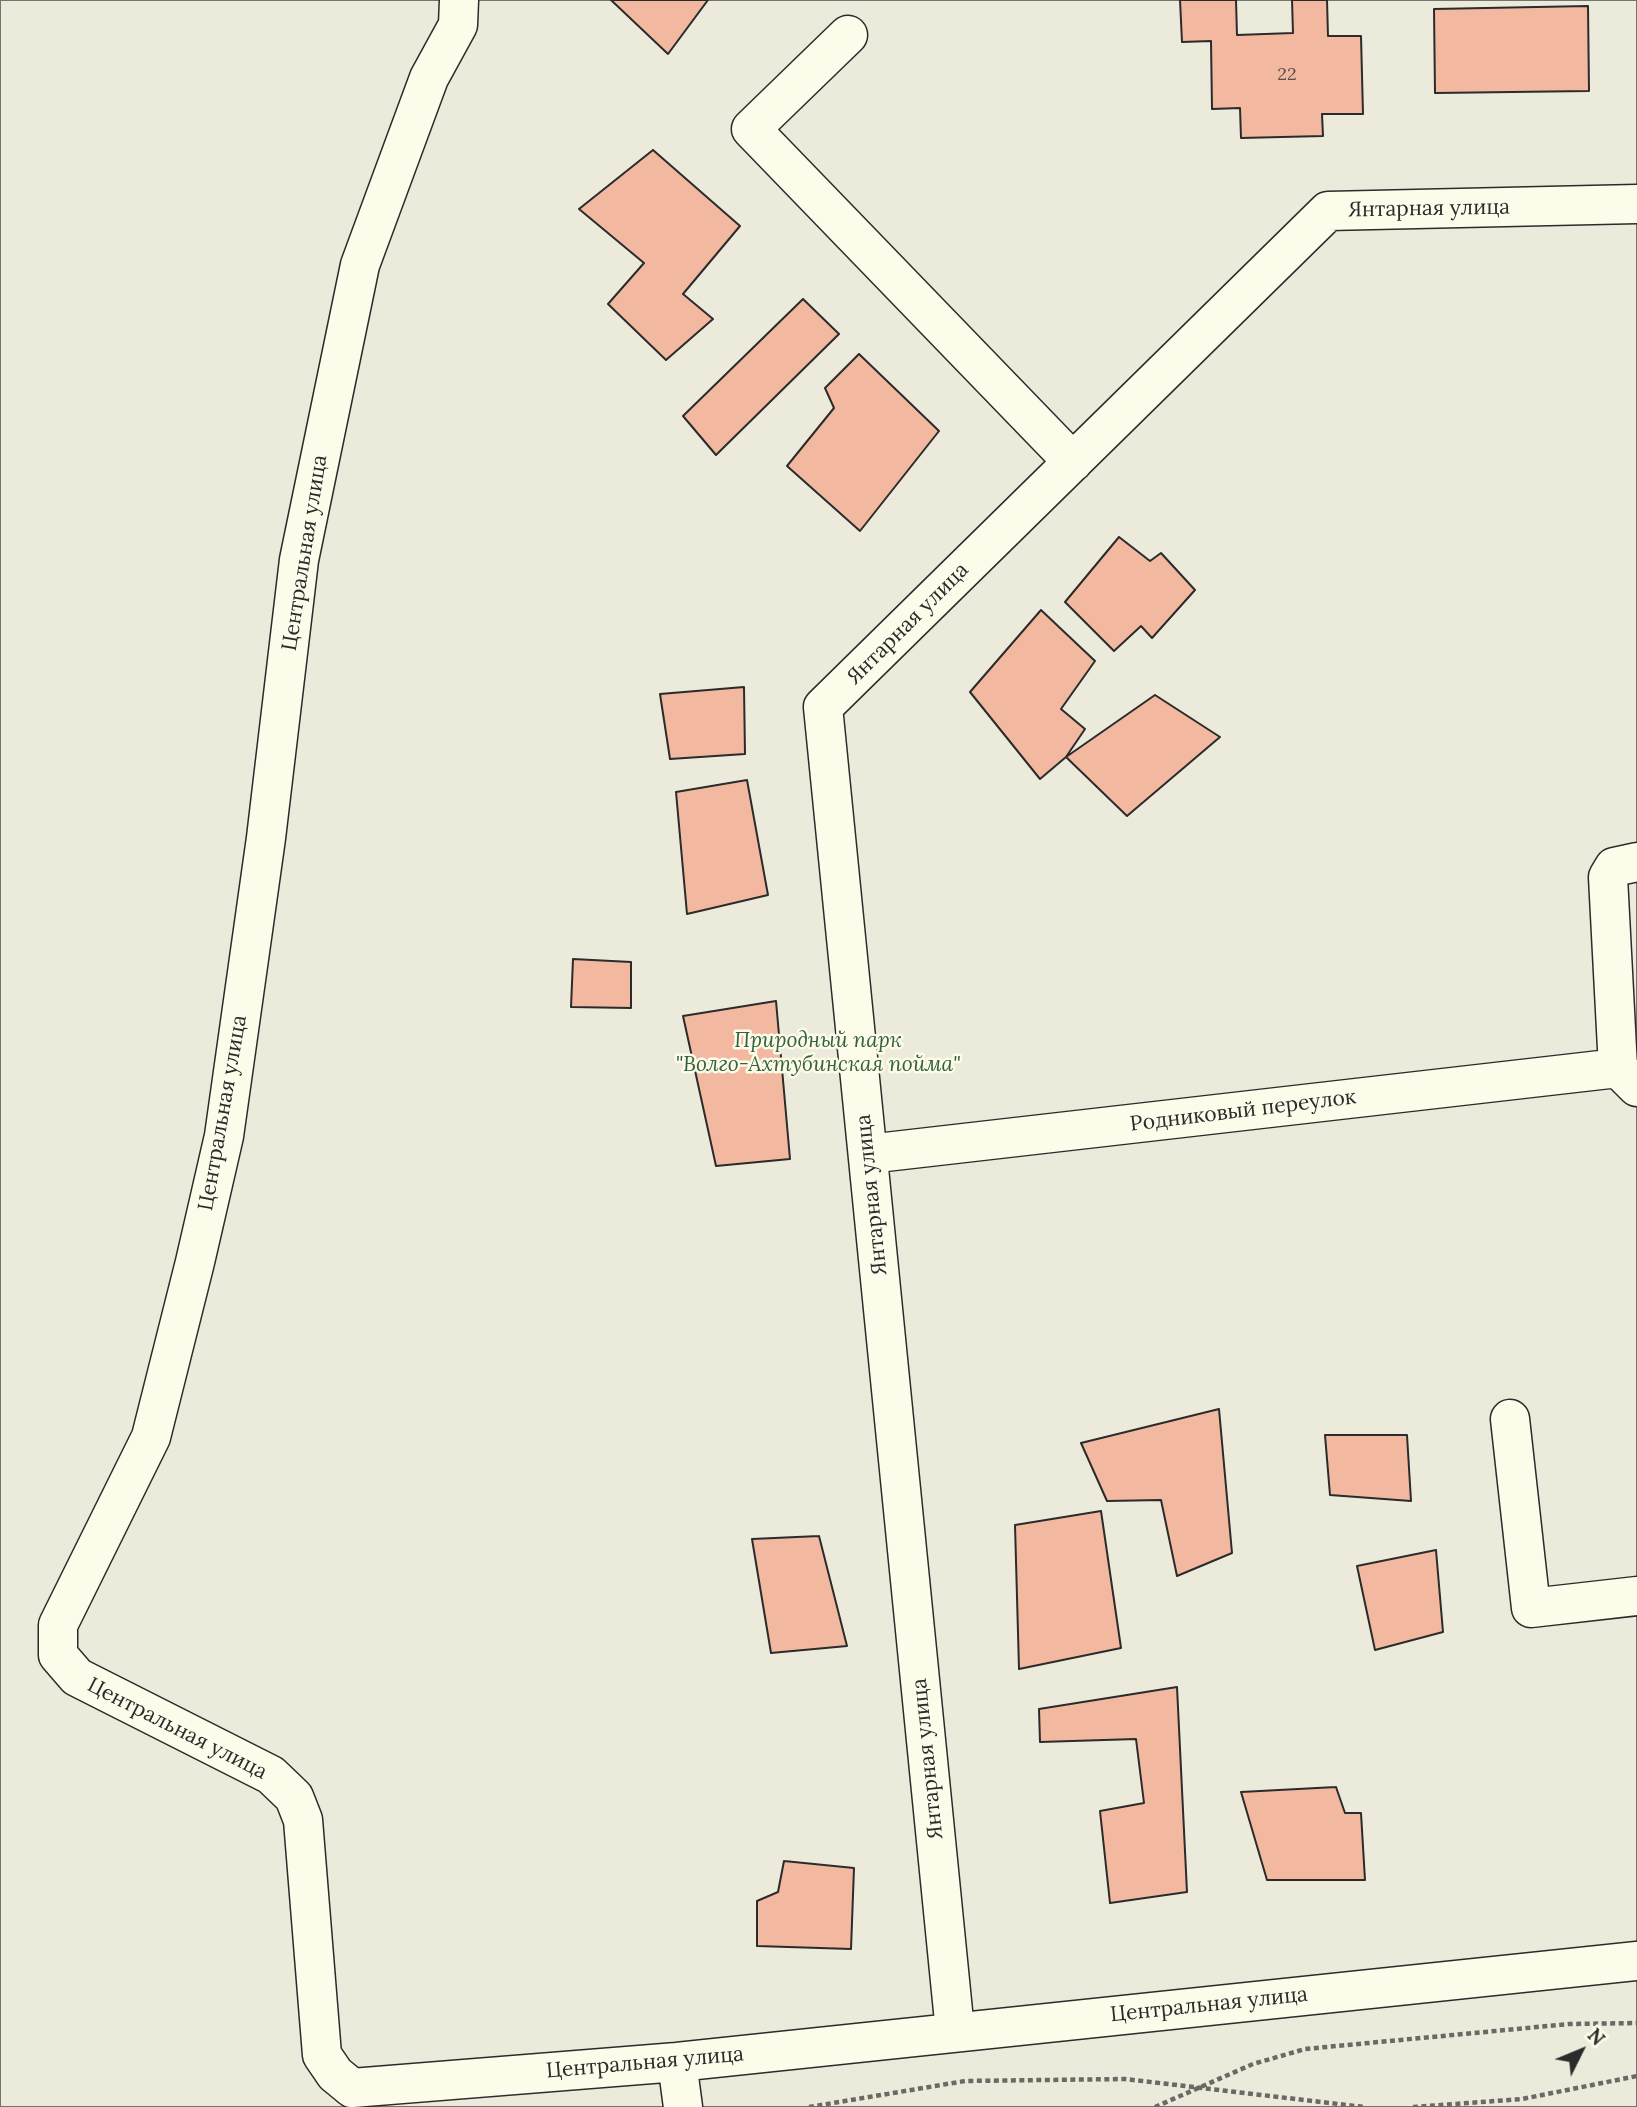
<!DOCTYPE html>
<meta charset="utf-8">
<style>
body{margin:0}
#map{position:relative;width:1637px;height:2107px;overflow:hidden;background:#fdfbea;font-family:Lora,serif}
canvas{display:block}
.north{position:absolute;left:1546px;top:2016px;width:70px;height:70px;-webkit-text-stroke:5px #fdfbea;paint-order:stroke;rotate:47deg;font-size:19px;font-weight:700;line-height:28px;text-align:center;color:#2b2b2b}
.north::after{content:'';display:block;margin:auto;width:24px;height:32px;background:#2b2b2b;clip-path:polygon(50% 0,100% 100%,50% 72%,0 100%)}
</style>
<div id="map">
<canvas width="1637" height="2107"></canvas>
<div class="north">N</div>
</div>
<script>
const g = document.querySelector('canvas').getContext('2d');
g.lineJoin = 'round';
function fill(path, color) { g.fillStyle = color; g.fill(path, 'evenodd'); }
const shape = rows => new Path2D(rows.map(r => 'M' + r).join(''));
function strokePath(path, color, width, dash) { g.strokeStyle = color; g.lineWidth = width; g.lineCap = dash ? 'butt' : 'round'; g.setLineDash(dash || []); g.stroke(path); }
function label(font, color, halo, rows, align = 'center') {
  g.font = font + ' Lora,serif'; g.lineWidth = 5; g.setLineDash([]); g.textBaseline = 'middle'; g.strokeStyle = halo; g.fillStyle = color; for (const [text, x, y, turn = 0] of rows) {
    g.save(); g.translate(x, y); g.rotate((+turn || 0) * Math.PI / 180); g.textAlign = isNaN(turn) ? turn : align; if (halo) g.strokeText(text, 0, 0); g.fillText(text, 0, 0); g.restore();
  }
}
const green = shape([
 [0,0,1637,0,1637,2107,0,2107,0,0]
]);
const building = shape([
 [611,0,708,0,668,54,611,0],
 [1180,0,1236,0,1237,35,1293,33,1292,0,1327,0,1328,36,1361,36,1363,114,1322,114,1323,136,1241,138,1240,108,1212,109,1211,41,1182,42,1180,0],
 [1588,6,1589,91,1435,93,1434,9,1588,6],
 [653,150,740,226,683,294,713,319,666,360,608,304,644,263,579,209,653,150],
 [803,299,839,334,716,455,683,416,803,299],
 [859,354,939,431,860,531,787,466,834,408,825,388,859,354],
 [1119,537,1150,561,1161,553,1195,590,1152,638,1141,626,1114,651,1065,602,1119,537],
 [1041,610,1095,661,1061,709,1085,729,1066,757,1040,779,970,692,1041,610],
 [744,687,745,754,670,759,660,694,744,687],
 [1155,695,1220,737,1127,816,1066,757,1155,695],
 [747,780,768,895,687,914,676,792,747,780],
 [573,959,631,962,631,1008,571,1007,573,959],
 [776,1001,790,1159,716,1166,683,1016,776,1001],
 [1219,1409,1232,1553,1177,1576,1161,1500,1107,1501,1081,1443,1219,1409],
 [1325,1435,1407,1435,1411,1501,1330,1495,1325,1435],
 [1101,1511,1121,1648,1019,1669,1015,1525,1101,1511],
 [819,1536,847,1646,771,1653,752,1539,819,1536],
 [1436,1550,1443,1632,1375,1650,1357,1566,1436,1550],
 [1177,1687,1187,1892,1110,1903,1100,1811,1144,1803,1136,1739,1040,1742,1039,1709,1177,1687],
 [1336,1787,1345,1813,1361,1813,1365,1880,1267,1880,1241,1792,1336,1787],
 [784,1861,854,1868,851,1949,757,1946,757,1901,778,1892,784,1861]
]);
const path = shape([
 [809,2107,965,2081,1125,2079,1364,2107],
 [1155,2107,1253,2064,1305,2049,1569,2024,1637,2023],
 [1413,2107,1522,2099,1637,2076]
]);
const minor = shape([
 [459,0,458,25,429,78,360,265,299,560,266,838,224,1136,195,1262,151,1437,58,1625,58,1655,77,1677,271,1775,294,1797,303,1820,322,2055,335,2074,352,2088,677,2062,1637,1961],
 [848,35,751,129,1073,462],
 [1637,862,1614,867,1608,877,1618,1068,1637,1087],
 [868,1154,1618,1068],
 [1510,1419,1531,1608,1637,1596],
 [955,2031,823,707,1328,211,1637,204],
 [677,2062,683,2107]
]);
const numberNames = [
 ["22",1287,75]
];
const streetNames = [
 ["Янтарная улица",1429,209,-1],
 ["Центральная улица",305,553,-81],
 ["Янтарная улица",908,624,-45],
 ["Родниковый переулок",1243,1111,-7],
 ["Центральная улица",223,1113,-80],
 ["Янтарная улица",872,1195,-96],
 ["Центральная улица",177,1729,27],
 ["Янтарная улица",928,1759,-96],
 ["Центральная улица",1209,2005,-6],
 ["Центральная улица",645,2063,-5]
];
const parkNames = [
 ["Природный парк",818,1041],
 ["\"Волго-Ахтубинская пойма\"",818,1065]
];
fill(green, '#ecebdb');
strokePath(green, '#74746e', 2);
fill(building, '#f2b8a0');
strokePath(building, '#2b2b2b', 2);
strokePath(minor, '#2b2b2b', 41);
strokePath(path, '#6a6964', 4.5, [5, 3.5]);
strokePath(minor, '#fdfbea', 38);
label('18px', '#5d4e48', null, numberNames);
label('21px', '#2b2b2b', '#fdfbea', streetNames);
label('italic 21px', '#34623c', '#fdfbea', parkNames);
</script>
